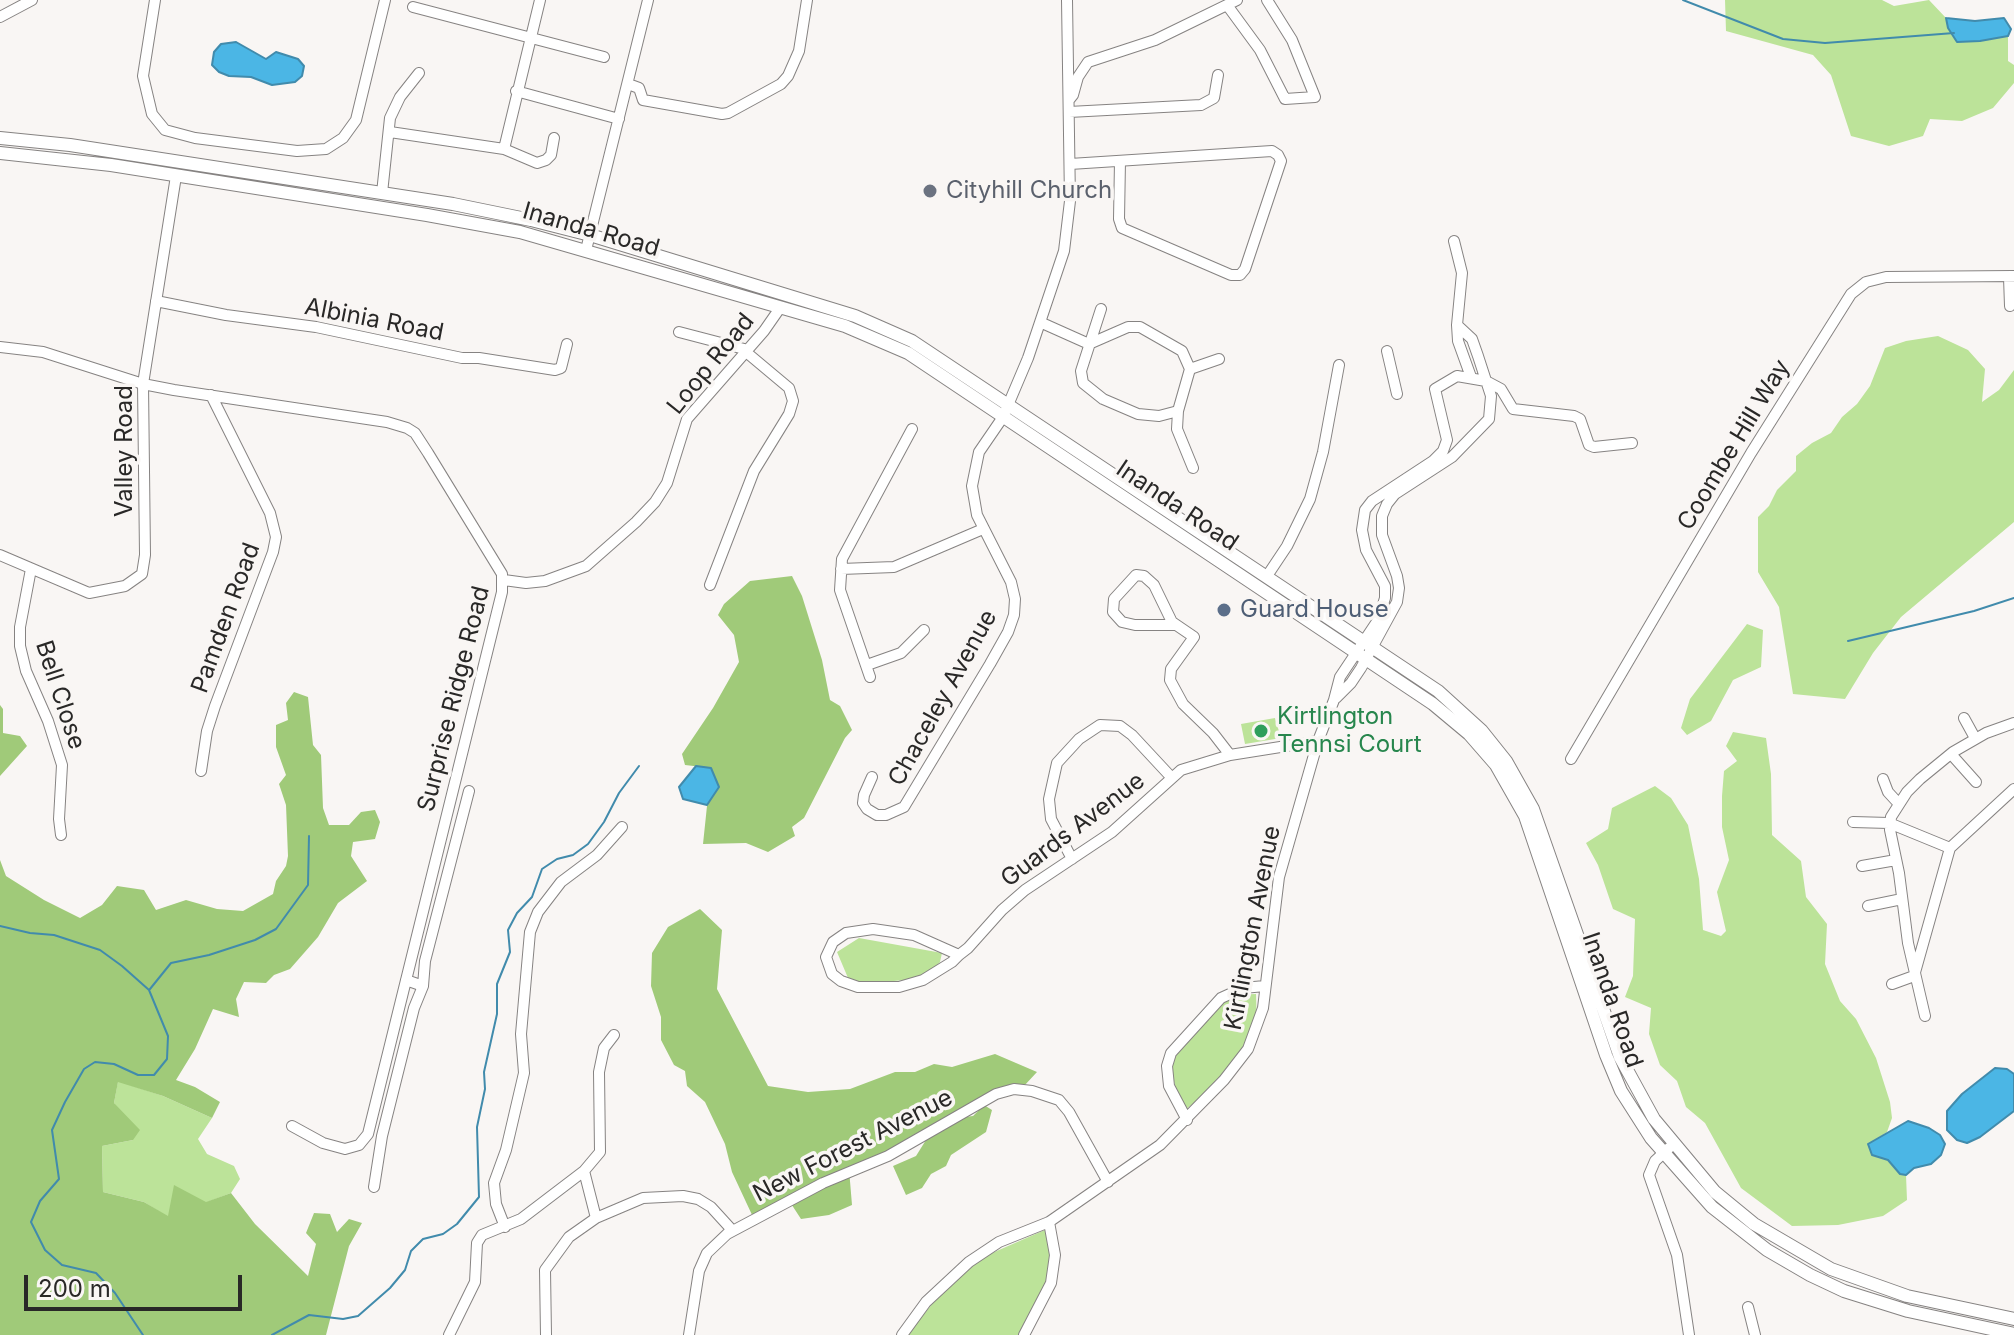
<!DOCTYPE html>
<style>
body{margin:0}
#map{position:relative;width:2014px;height:1335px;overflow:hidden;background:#f9f6f4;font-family:Inter,sans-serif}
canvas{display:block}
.scale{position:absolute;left:24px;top:1275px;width:218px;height:36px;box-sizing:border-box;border:4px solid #292827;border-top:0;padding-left:10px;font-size:24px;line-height:28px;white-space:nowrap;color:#292827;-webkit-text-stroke:6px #f9f6f4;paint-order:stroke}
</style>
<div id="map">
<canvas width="2014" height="1335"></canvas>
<div class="scale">200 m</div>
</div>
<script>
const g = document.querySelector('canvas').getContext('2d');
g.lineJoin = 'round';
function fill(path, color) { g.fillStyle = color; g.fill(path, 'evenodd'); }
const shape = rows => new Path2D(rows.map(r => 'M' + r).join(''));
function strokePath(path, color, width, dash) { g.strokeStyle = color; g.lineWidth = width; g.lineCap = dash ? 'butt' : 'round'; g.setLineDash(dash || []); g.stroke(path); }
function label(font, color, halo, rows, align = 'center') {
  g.font = font + ' Inter,sans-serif'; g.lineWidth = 7; g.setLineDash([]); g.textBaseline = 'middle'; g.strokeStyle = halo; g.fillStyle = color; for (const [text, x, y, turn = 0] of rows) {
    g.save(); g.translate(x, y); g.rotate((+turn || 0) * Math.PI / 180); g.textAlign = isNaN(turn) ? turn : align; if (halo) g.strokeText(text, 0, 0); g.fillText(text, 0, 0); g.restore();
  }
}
const green = shape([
 [1725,0,1882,0,1894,6,1929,0,1946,18,1948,28,1957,42,1980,41,2008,36,2008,61,2014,65,2014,83,1993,108,1962,121,1930,119,1923,136,1889,146,1851,136,1831,75,1813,55,1726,31],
 [1938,336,1968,350,1985,369,1982,402,1999,390,2014,370,2014,522,1901,617,1873,653,1845,699,1793,694,1779,607,1758,572,1758,517,1769,506,1777,490,1796,471,1796,456,1812,443,1831,433,1842,417,1857,404,1870,386,1885,348,1906,341],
 [1747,624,1763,630,1761,667,1733,680,1711,721,1687,735,1681,728,1690,699],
 [1275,718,1281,738,1245,744,1241,724],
 [1733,732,1766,738,1771,774,1772,835,1801,861,1806,897,1827,924,1825,964,1840,1001,1856,1019,1876,1058,1890,1102,1892,1118,1887,1132,1868,1145,1872,1155,1888,1160,1900,1174,1906,1175,1907,1200,1883,1216,1838,1225,1792,1226,1741,1188,1705,1123,1686,1107,1677,1081,1660,1065,1649,1034,1651,1008,1625,997,1633,976,1635,919,1613,909,1598,865,1586,843,1608,829,1612,808,1655,786,1671,798,1688,825,1699,879,1703,930,1721,936,1726,931,1717,892,1729,860,1722,827,1722,796,1724,771,1737,761,1726,746],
 [859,938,942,953,940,962,926,978,851,985,837,952],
 [1256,994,1257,1030,1221,1083,1182,1112,1168,1058,1226,995],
 [118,1081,163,1096,212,1118,198,1139,207,1154,234,1166,240,1179,231,1193,168,1217,144,1202,103,1192,102,1146,133,1140,114,1103],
 [1047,1229,1051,1257,1050,1286,1023,1335,907,1335,937,1298,983,1257]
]);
const forest = shape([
 [792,576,802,596,822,660,830,700,840,706,852,730,845,738,804,818,792,827,795,836,768,852,746,843,703,844,711,768,685,765,682,754,713,708,739,662,734,635,718,615,724,604,750,581],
 [294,692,308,697,313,745,321,755,323,808,329,825,349,825,361,812,375,810,380,822,375,839,353,842,351,856,367,881,338,903,318,937,290,969,274,975,266,983,244,982,236,999,239,1017,213,1009,195,1049,176,1080,195,1087,220,1102,212,1118,163,1096,118,1082,114,1103,140,1130,133,1140,102,1146,103,1192,144,1202,168,1216,174,1185,206,1202,231,1193,255,1224,308,1276,316,1244,306,1233,314,1213,330,1214,337,1232,349,1219,362,1223,349,1246,326,1335,0,1335,0,860,6,876,44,900,80,918,102,905,117,886,144,890,156,910,186,900,217,909,243,911,273,894,276,881,286,866,288,856,286,805,279,784,286,775,276,747,276,725,288,720,286,703],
 [0,705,3,709,3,733,20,736,27,746,0,776],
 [700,909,722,930,717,989,768,1086,808,1092,850,1089,895,1072,915,1072,934,1064,952,1067,995,1054,1037,1072,1024,1086,996,1089,888,1156,849,1169,852,1205,829,1215,801,1219,788,1199,753,1217,732,1172,725,1144,705,1102,687,1086,685,1071,674,1065,661,1040,661,1017,651,986,652,953,668,927],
 [984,1105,992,1110,986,1132,951,1155,946,1166,931,1174,922,1188,906,1195,893,1166,916,1156,926,1140,956,1118,973,1116]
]);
const water = shape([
 [1946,18,1975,21,2004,18,2011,29,2008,36,1980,41,1957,42,1948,28,1946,18],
 [236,42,266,59,276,52,298,59,304,66,302,76,295,82,272,85,251,77,229,76,219,72,212,65,214,52,221,44,236,42],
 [696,766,711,768,719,787,707,805,683,799,679,787,696,766],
 [1995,1068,2007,1069,2014,1074,2014,1111,1980,1137,1967,1143,1957,1140,1947,1130,1947,1111,1962,1094,1995,1068],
 [1908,1121,1929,1128,1940,1135,1945,1144,1941,1155,1931,1164,1914,1168,1906,1175,1900,1174,1888,1160,1872,1155,1868,1144,1908,1121]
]);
const stream = shape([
 [1683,0,1783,39,1825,43,1954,33],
 [1848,641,1974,611,2014,598],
 [0,926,30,933,54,935,100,950,122,966,149,990,168,1036,167,1059,154,1075,138,1075,114,1064,95,1062,84,1069,65,1102,52,1130,59,1179,40,1201,31,1222,45,1250,62,1265,96,1273,115,1293,143,1335],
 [150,989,171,963,209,955,255,940,276,929,308,885,309,836],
 [272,1335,309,1315,343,1319,358,1316,390,1288,405,1270,411,1251,423,1239,443,1234,457,1224,479,1197,477,1127,485,1089,484,1072,497,1014,497,984,510,952,508,930,517,913,532,897,542,869,557,859,573,855,588,844,604,822,619,793,639,766]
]);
const minor = shape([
 [155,0,143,76,152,114,165,130,195,138,297,151,326,149,343,138,356,120,385,0],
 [1227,5,1260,50,1285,99,1315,97,1292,40,1267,0],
 [413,7,604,57],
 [0,17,32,0],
 [628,84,639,88,643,100,722,114,728,113,781,84,788,76,799,51,807,0],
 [516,91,619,119],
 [1069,100,1073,95,1078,77,1088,62,1155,40,1237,0],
 [1069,112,1201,105,1214,98,1218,75],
 [390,132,504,149,537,163,546,160,551,155,554,138],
 [504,149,540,0],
 [1070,164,1272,151,1278,155,1281,161,1245,269,1240,275,1231,275,1122,228,1119,219,1120,161],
 [382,193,390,118,400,97,419,73],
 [586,250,648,0],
 [2009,277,2010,306],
 [156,301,226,315,316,327,462,358,479,358,555,370,561,368,567,344],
 [1101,309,1081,371,1083,383,1103,399,1138,414,1159,416,1178,411],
 [1042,323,1089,344,1128,327,1140,327,1182,351,1190,369,1178,411,1177,429,1193,468],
 [1457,325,1458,341,1471,377],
 [679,332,748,350],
 [0,347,43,352,143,384,174,390,387,422,407,428,415,433,428,453,502,574,502,592,368,1134,359,1145,345,1149,323,1143,292,1126],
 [1387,351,1397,394],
 [1190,369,1219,359],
 [0,555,89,593,125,586,142,574,145,555,143,384,176,176],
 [31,569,20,627,20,646,26,671,48,721,62,765,59,819,61,835],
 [841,569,894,567,983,529],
 [1267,576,1287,546,1310,499,1323,452,1339,365],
 [504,580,526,583,545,581,586,566,636,522,655,502,667,483,687,419,764,331,780,308],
 [710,585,754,471,789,414,793,401,789,388,746,352],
 [1175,625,1135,625,1122,622,1113,612,1114,599,1136,575,1144,576,1154,585,1172,622,1194,637,1171,669,1170,680,1183,704,1213,733,1230,755],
 [867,665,901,653,924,630],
 [870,677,840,590,842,559,912,429],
 [1336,698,1351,683,1361,668,1397,602,1399,588,1397,576,1382,535,1382,516,1387,504,1395,494,1452,457,1489,419,1491,396,1478,356,1472,339,1457,325,1462,273,1454,241],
 [1964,718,1975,738],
 [1951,754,1976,782],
 [1571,759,1751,453,1851,294,1866,282,1886,277,2014,276],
 [201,771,207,731,215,706,273,552,276,537,270,513,211,395],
 [872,777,864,795,863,803,867,809,877,815,886,815,904,807,990,664,1008,632,1014,615,1015,599,1011,582,977,515,972,486,979,452,1003,417,1028,358,1064,251,1070,201,1067,0],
 [1883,779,1888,792,1899,804],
 [1853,822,1889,823,1950,848],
 [1072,859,1051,819,1049,799,1057,763,1079,739,1100,725,1120,726,1132,735,1172,778],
 [1862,866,1896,860],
 [1868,906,1902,899],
 [959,955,914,935,873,929,846,933,833,942,826,957,832,974,841,981,858,987,899,987,923,980,952,962,959,955,968,948,1002,910,1025,890,1112,832,1181,770,1230,755,1318,741],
 [406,980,423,986,425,961,469,791],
 [1892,984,1914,976,1950,848,2014,789],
 [1925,1016,1908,943,1899,873,1890,830,1891,817,1907,792,1920,779,1953,752,1986,733,2014,723],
 [1187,1120,1169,1086,1167,1066,1171,1053,1221,998,1243,988,1265,986],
 [1669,1148,1655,1161,1649,1175,1677,1255,1689,1335],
 [374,1187,382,1136,414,1008,423,986],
 [596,1218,584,1171,600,1152,599,1072,604,1048,614,1035],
 [505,1227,496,1204,494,1183,506,1150,524,1073,521,1034,530,932,538,912,561,882,597,855,622,827],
 [1748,1307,1755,1335],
 [449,1335,475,1282,477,1243,482,1235,521,1219,584,1171],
 [546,1335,545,1270,569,1237,596,1218,643,1198,683,1196,698,1199,711,1207,732,1230],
 [689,1335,699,1271,707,1253,727,1234,823,1183,888,1156,996,1094,1014,1089,1032,1091,1059,1100,1069,1112,1108,1182],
 [902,1335,926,1302,969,1262,999,1242,1049,1222,1160,1145,1224,1080,1248,1049,1263,1008,1279,877,1318,741,1334,700,1340,677,1378,620,1385,598,1385,586,1366,550,1362,530,1365,510,1372,501,1433,461,1443,451,1447,440,1435,389,1457,376,1486,381,1501,389,1513,409,1574,416,1580,419,1589,445,1594,447,1632,443],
 [1024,1335,1051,1283,1055,1255,1049,1222]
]);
const major = shape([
 [0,138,70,145,453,204,531,220,590,235,855,316,912,341,1438,691,1482,731,1506,761,1533,809,1620,1057,1654,1119,1715,1192,1754,1224,1831,1269,1907,1296,2014,1319],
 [0,153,111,165,427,215,520,232,845,326,908,353,1433,704,1469,734,1496,765,1525,816,1606,1055,1621,1091,1651,1138,1712,1207,1767,1250,1810,1275,1844,1291,1908,1311,2014,1334]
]);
const markers = [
 [930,191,8,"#6b7280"],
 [1224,610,8,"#5c6f8a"],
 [1261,731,8,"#2e9e5b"]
];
const worshipNames = [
 ["Cityhill Church",946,191]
];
const streetNames = [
 ["Inanda Road",591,230,16],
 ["Albinia Road",374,320,11],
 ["Loop Road",711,364,-51],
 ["Coombe Hill Way",1734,445,-59],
 ["Valley Road",125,451,-90],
 ["Inanda Road",1177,506,34],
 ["Pamden Road",226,618,-70],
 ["Bell Close",60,695,72],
 ["Chaceley Avenue",943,698,-61],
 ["Surprise Ridge Road",454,699,-76],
 ["Guards Avenue",1073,830,-37],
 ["Kirtlington Avenue",1253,928,-79],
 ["Inanda Road",1612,1000,71],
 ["New Forest Avenue",853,1146,-27]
];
const serviceNames = [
 ["Guard House",1240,610]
];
const leisureNames = [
 ["Kirtlington",1277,717],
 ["Tennsi Court",1277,745]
];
fill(green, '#bce399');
fill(forest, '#a0ca79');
fill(water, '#4bb6e5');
strokePath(water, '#418bac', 2);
strokePath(stream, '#418bac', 2);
strokePath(minor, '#868382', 12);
strokePath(major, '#868382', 14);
strokePath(minor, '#fff', 10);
strokePath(major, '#fff', 12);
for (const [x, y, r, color] of markers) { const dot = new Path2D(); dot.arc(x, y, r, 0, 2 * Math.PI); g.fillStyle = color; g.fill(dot); strokePath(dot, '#f9f6f4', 3); }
label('24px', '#5b616d', '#f9f6f4', worshipNames, 'left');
label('24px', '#292827', '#f9f6f4', streetNames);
label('24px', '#4e5e75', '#f9f6f4', serviceNames, 'left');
label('24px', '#27864d', '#f9f6f4', leisureNames, 'left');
</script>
